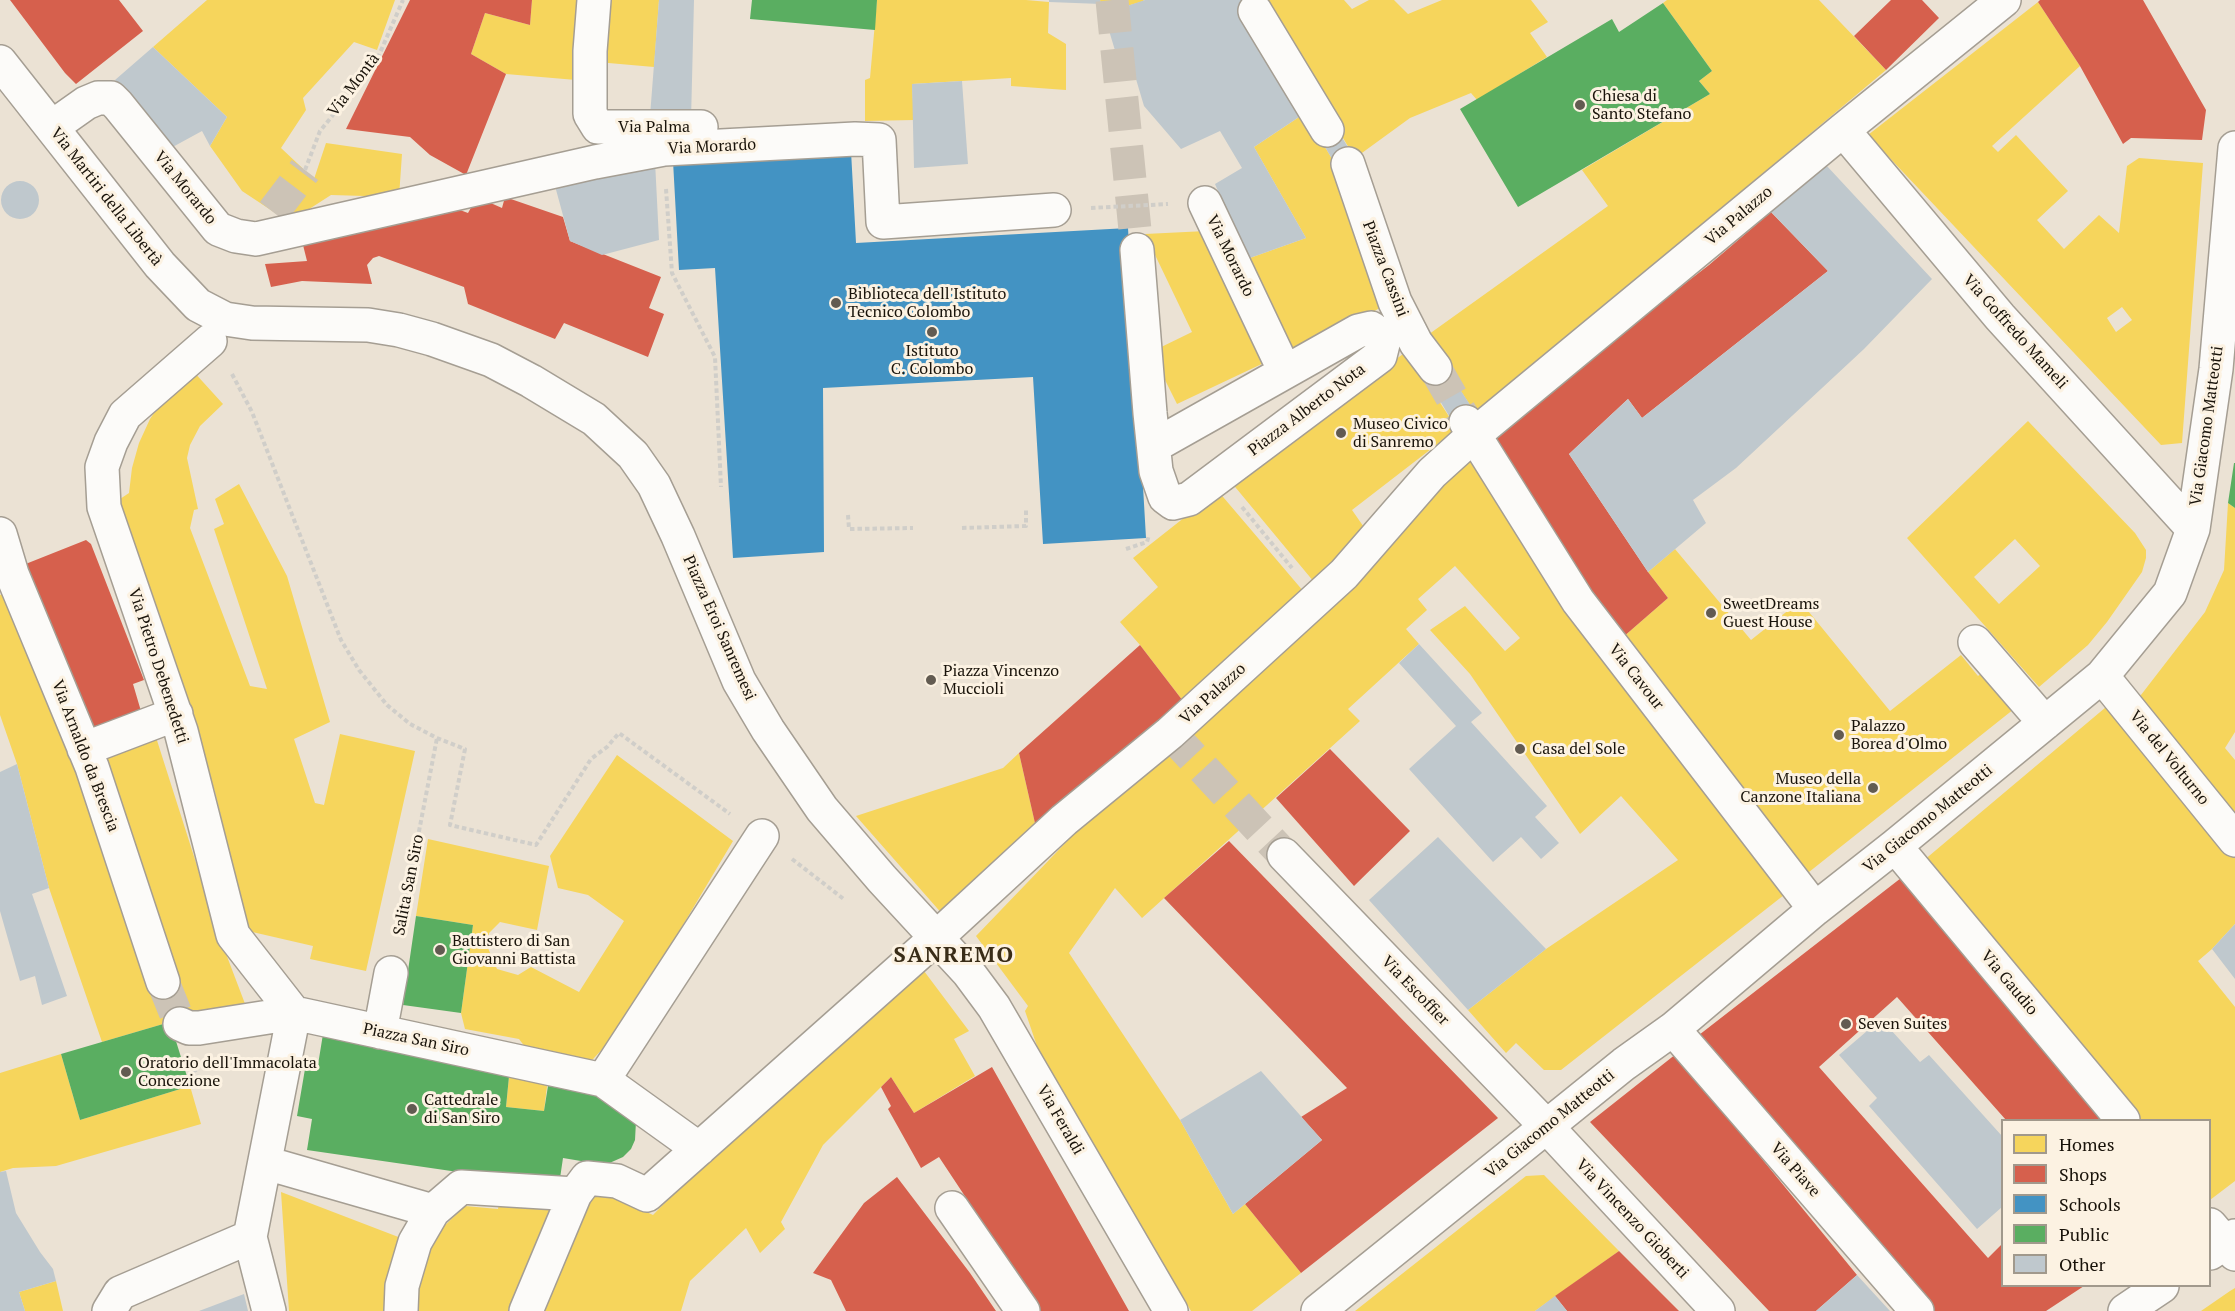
<!DOCTYPE html>
<meta charset="utf-8">
<style>
body{margin:0}
#map{position:relative;width:2235px;height:1311px;overflow:hidden;background:#ebe2d4;font-family:"PT Serif",serif}
canvas{display:block}
.legend{position:absolute;left:2001px;top:1119px;width:210px;height:168px;box-sizing:border-box;background:#fcf2e2;border:2px solid #a1998c;margin:0;padding:8px 10px;list-style:none;font-size:18px;color:#19130a}
.legend li{display:flex;align-items:center;gap:12px;height:30px}
.legend b{width:30px;border:2px solid #a1998c}
</style>
<div id="map">
<canvas width="2235" height="1311"></canvas>
<ul class="legend">
<li><b style="height:16px;background:#f6d55c"></b>Homes</li>
<li><b style="height:16px;background:#d6604d"></b>Shops</li>
<li><b style="height:16px;background:#4393c3"></b>Schools</li>
<li><b style="height:16px;background:#5aae61"></b>Public</li>
<li><b style="height:16px;background:#bfc8cd"></b>Other</li>
</ul>
</div>
<script>
const g = document.querySelector('canvas').getContext('2d');
g.lineJoin = 'round';
function fill(path, color) { g.fillStyle = color; g.fill(path, 'evenodd'); }
const shape = rows => new Path2D(rows.map(r => 'M' + r).join(''));
function strokePath(path, color, width, dash) { g.strokeStyle = color; g.lineWidth = width; g.lineCap = dash ? 'butt' : 'round'; g.setLineDash(dash || []); g.stroke(path); }
function label(font, color, halo, rows, align = 'center') {
  g.font = font + ' "PT Serif",serif'; g.lineWidth = 6; g.setLineDash([]); g.textBaseline = 'middle'; g.strokeStyle = halo; g.fillStyle = color; for (const [text, x, y, turn = 0] of rows) {
    g.save(); g.translate(x, y); g.rotate((+turn || 0) * Math.PI / 180); g.textAlign = isNaN(turn) ? turn : align; if (halo) g.strokeText(text, 0, 0); g.fillText(text, 0, 0); g.restore();
  }
}
const homes = shape([
 [207,0,395,0,377,50,354,42,303,98,306,110,281,148,314,179,326,143,402,154,399,197,331,195,289,222,242,191,210,146,227,117,153,47],
 [532,0,580,0,576,80,506,74,471,54,485,13,530,25],
 [603,0,659,0,654,67,597,62],
 [877,0,1026,0,1049,2,1048,33,1066,44,1066,90,1011,86,1011,78,912,84,914,120,865,121,865,80,870,78],
 [1100,0,1143,0,1144,1,1127,6,1101,4],
 [1260,0,1344,0,1352,9,1369,0,1394,0,1408,14,1442,0,1531,0,1548,22,1530,33,1547,57,1477,100,1471,93,1410,118,1355,158],
 [1667,0,1819,0,1886,70,1476,414,1425,337,1608,206,1582,170,1710,94,1699,81,1712,71,1663,3],
 [2038,2,2080,66,1992,146,1998,152,2016,135,2068,191,2037,220,2064,249,2099,215,2119,233,2127,166,2139,158,2203,163,2182,443,2161,445,1868,135],
 [2122,307,2132,320,2116,332,2107,318],
 [1305,113,1338,169,1383,306,1290,361,1247,259,1306,238,1254,147],
 [1206,231,1268,361,1177,404,1151,352,1192,332,1145,234],
 [1407,351,1457,429,1352,510,1368,533,1314,582,1231,482],
 [193,371,223,404,200,426,190,445,187,458,198,509,194,510,190,528,250,686,267,689,214,529,224,524,215,499,239,484,287,576,330,722,294,739,315,803,324,805,340,734,415,751,366,971,310,959,313,946,248,931,215,792,171,651,143,584,117,501,129,493,132,468,139,443,150,419,164,398],
 [2028,421,2135,533,2146,550,2146,558,2142,572,2107,622,2088,645,2039,687,1907,538],
 [2015,539,2040,566,1999,604,1974,577],
 [1471,450,1784,895,1561,1070,1544,1070,1516,1043,1506,1053,1468,1010,1546,949,1678,860,1621,796,1580,834,1470,674,1430,630,1465,606,1505,651,1520,638,1455,566,1418,599,1427,610,1406,629,1419,644,1348,709,1360,721,1142,918,1115,888,1069,953,1180,1120,1233,1214,1245,1204,1301,1273,1252,1311,1191,1311,1038,1049,1025,1011,1028,1006,976,936,1074,834,1354,583],
 [1218,491,1304,592,1183,701,1140,645,1120,622,1158,587,1133,558],
 [2228,503,2235,508,2235,732,2225,748,2235,760,2235,825,2134,704,2205,612,2224,570],
 [1675,549,1751,640,1800,601,1890,711,1961,655,1978,676,1983,672,2014,709,1804,876,1622,638,1668,598,1648,572],
 [13,588,97,751,154,731,220,938,247,1009,170,1022,102,1042,49,888,17,764,0,715,0,595],
 [2112,702,2235,853,2235,924,2212,949,2198,961,2235,1007,2235,1181,2210,1200,2210,1120,2135,1120,1923,861],
 [1019,753,1037,832,944,916,856,816,1003,768],
 [617,755,733,841,621,1029,581,1072,538,1064,519,1039,465,1029,461,1013,473,925,416,916,428,839,549,866,537,930,500,922,489,933,488,948,497,969,518,975,531,967,579,992,624,921,588,895,558,888,550,856],
 [924,971,969,1031,954,1039,975,1076,914,1113,891,1077,823,1145,781,1222,785,1229,760,1253,746,1228,690,1281,681,1311,540,1311,578,1214,601,1191,653,1215,760,1105],
 [61,1054,80,1120,190,1086,201,1124,56,1166,13,1168,0,1172,0,1073],
 [510,1066,549,1070,544,1111,506,1107],
 [1544,1175,1619,1251,1535,1311,1355,1311,1526,1176],
 [281,1192,401,1238,390,1311,289,1311],
 [500,1196,560,1200,510,1311,411,1311,413,1289,437,1233,465,1206,498,1209],
 [56,1281,63,1311,25,1311,19,1292],
 [2235,1288,2235,1311,2201,1311,2230,1291]
]);
const shops = shape([
 [10,0,119,0,143,31,76,84,65,73],
 [410,0,532,0,530,25,485,13,471,54,506,74,466,175,430,155,410,137,346,129],
 [1891,0,1922,0,1939,18,1886,70,1854,36],
 [2040,0,2143,0,2206,110,2202,140,2131,138,2123,144,2080,66,2038,2],
 [477,197,502,208,505,197,563,217,570,241,661,277,649,308,664,314,648,357,564,323,555,339,468,304,464,287,379,256,373,258,367,265,372,284,302,281,271,287,265,264,307,261,301,237,449,206,468,213],
 [1771,212,1828,271,1642,418,1628,399,1569,454,1648,572,1668,598,1622,638,1488,436,1709,265],
 [86,540,91,544,144,680,133,684,143,718,93,739,13,569],
 [1140,645,1183,701,1037,832,1019,753],
 [1330,749,1410,831,1354,886,1276,798],
 [1229,841,1498,1118,1301,1273,1245,1204,1322,1140,1301,1117,1347,1088,1164,898],
 [1901,878,2102,1120,2006,1120,1897,997,1819,1067,1988,1258,2002,1244,2002,1286,2084,1286,2046,1311,1932,1311,1699,1035],
 [1676,1054,1857,1275,1816,1311,1769,1311,1590,1122],
 [992,1067,1129,1311,1041,1311,939,1157,921,1168,888,1109,891,1106,881,1087,891,1077,914,1113],
 [897,1177,970,1273,996,1311,846,1311,831,1280,813,1273,864,1203],
 [1619,1251,1679,1311,1567,1311,1555,1296]
]);
const schools = shape([
 [851,151,856,243,1128,228,1146,538,1043,544,1033,377,823,388,824,552,733,558,715,268,679,270,673,161]
]);
const public = shape([
 [752,0,877,0,875,30,750,19],
 [1663,3,1712,71,1699,81,1710,94,1518,207,1460,109,1612,19,1619,32],
 [2234,463,2235,463,2235,508,2228,503],
 [416,916,473,925,461,1013,403,1005],
 [170,1022,190,1086,80,1120,61,1054],
 [323,1034,510,1066,506,1107,544,1111,548,1086,621,1098,636,1121,635,1140,631,1149,623,1157,605,1165,563,1158,559,1185,465,1173,307,1150,312,1119,297,1116,305,1069,317,1071]
]);
const building = shape([
 [659,0,694,0,691,120,650,116],
 [1049,0,1100,0,1101,4,1049,2],
 [1145,0,1260,0,1305,113,1254,147,1306,238,1247,259,1215,184,1242,168,1220,131,1181,149,1144,106,1133,69,1120,67,1101,4,1127,6],
 [153,47,227,117,210,146,202,131,169,149,142,117,146,114,115,80],
 [962,81,968,164,914,168,912,84],
 [1334,125,1355,158,1338,169,1318,135],
 [655,161,659,240,602,255,570,241,555,186],
 [1826,165,1932,279,1864,349,1736,468,1693,500,1706,523,1648,572,1569,454,1628,399,1642,418,1828,271,1771,212],
 '1 200a19 19 0 1 1 38 0a19 19 0 1 1-38 0Z',
 [1443,363,1476,414,1457,429,1425,376],
 [1419,644,1482,713,1471,722,1547,806,1535,817,1559,843,1541,859,1521,837,1493,862,1409,769,1456,726,1399,663],
 [17,764,49,888,32,894,67,996,42,1005,35,976,20,981,0,911,0,772],
 [1438,837,1546,949,1468,1010,1369,900],
 [2235,924,2235,979,2212,949],
 [1881,1019,1920,1062,1929,1055,2002,1136,2002,1207,1977,1229,1869,1106,1877,1098,1839,1055],
 [1261,1071,1322,1140,1233,1214,1180,1120],
 [6,1171,16,1213,40,1252,53,1269,56,1281,19,1292,25,1311,0,1311,0,1172],
 [1857,1275,1890,1311,1816,1311],
 [244,1294,248,1311,199,1311],
 [1555,1296,1567,1311,1535,1311]
]);
const minorTunnel = shape([
 [1112,0,1137,250],
 [273,212,305,170],
 [1435,368,1466,422],
 [1170,733,1284,855],
 [163,982,180,1024]
]);
const path = shape([
 [305,170,320,131,376,62,403,0],
 [666,189,672,273,715,357,721,487],
 [1091,208,1168,204],
 [232,374,252,412,341,640,359,670,387,705,410,724,437,738,465,749,450,825,536,845,591,759,607,747,619,733,730,814],
 [1242,507,1292,568],
 [848,515,849,529,913,528],
 [962,528,1026,526,1026,510],
 [1126,549,1147,542,1149,535],
 [792,859,845,900],
 [399,935,437,738],
 [194,1068,201,1089]
]);
const minor = shape([
 [594,0,590,51,590,114,598,127,701,127],
 [1255,11,1327,130],
 [52,127,86,103,98,98,111,98,118,105,218,229,236,236,256,239,595,162,664,149,855,139,879,140,883,222,1054,210],
 [1843,130,2000,317,2193,529],
 [1348,164,1395,302,1416,343,1435,368],
 [1205,203,1278,357],
 [1137,250,1150,413,1156,471,1165,497,1173,503,1189,499,1380,356,1383,344,1379,334,1371,328,1358,331,1154,446],
 [1466,422,1578,601,1815,909],
 [0,534,12,574,92,767,163,982],
 [1975,642,2045,723],
 [2102,676,2235,840],
 [84,749,176,714],
 [1895,846,2123,1120],
 [1284,855,1547,1127,1718,1311],
 [180,1024,189,1028,199,1028,294,1013,233,935,181,731,104,507,102,467,111,442,125,415,210,341],
 [1673,1029,1917,1311],
 [380,1032,391,973],
 [603,1080,762,836],
 [266,1163,433,1211],
 [952,1208,1023,1311],
 [2210,1225,2235,1254],
 [109,1311,120,1293,250,1237],
 [269,1311,250,1237,294,1013,603,1080,699,1149],
 [401,1311,402,1286,415,1242,433,1211,461,1187,575,1194],
 [526,1311,575,1194,587,1178,617,1181,647,1195,936,938,1064,820,1170,733,1344,574,1432,473,1475,434,1843,130,2004,0],
 [1318,1311,1624,1064,1673,1029,1815,909,1895,846,2102,676,2170,593,2193,529,2216,369,2235,148]
]);
const major = shape([
 [0,62,160,265,198,305,225,319,252,323,368,325,399,330,432,339,491,360,531,381,594,419,633,455,654,485,678,536,739,681,768,730,822,809,882,879,968,972,994,1007,1171,1311],
 [2210,1253,2235,1236],
 [2125,1311,2162,1286]
]);
const markers = [
 [1580,105,6,"#625b51"],
 [836,303,6,"#625b51"],
 [932,332,6,"#625b51"],
 [1341,433,6,"#625b51"],
 [1711,613,6,"#625b51"],
 [931,680,6,"#625b51"],
 [1839,735,6,"#625b51"],
 [1520,749,6,"#625b51"],
 [1873,788,6,"#625b51"],
 [440,950,6,"#625b51"],
 [1846,1024,6,"#625b51"],
 [126,1072,6,"#625b51"],
 [412,1109,6,"#625b51"]
];
const streetNames = [
 ["Via Montà",354,85,-53],
 ["Via Palma",654,127],
 ["Via Morardo",712,147,-3],
 ["Via Morardo",185,188,51],
 ["Via Martiri della Libertà",106,197,52],
 ["Via Palazzo",1739,216,-40],
 ["Via Morardo",1230,256,64],
 ["Piazza Cassini",1385,269,69],
 ["Via Goffredo Mameli",2015,332,48],
 ["Piazza Alberto Nota",1307,410,-37],
 ["Via Giacomo Matteotti",2207,426,-82],
 ["Piazza Eroi Sanremesi",719,628,66],
 ["Via Pietro Debenedetti",158,666,72],
 ["Via Cavour",1636,677,52],
 ["Via Palazzo",1213,694,-42],
 ["Via Arnaldo da Brescia",85,756,69],
 ["Via del Volturno",2169,758,51],
 ["Via Giacomo Matteotti",1928,819,-39],
 ["Salita San Siro",409,885,-79],
 ["Via Gaudio",2009,983,50],
 ["Via Escoffier",1415,991,46],
 ["Piazza San Siro",416,1040,12],
 ["Via Feraldi",1060,1120,60],
 ["Via Giacomo Matteotti",1550,1124,-39],
 ["Via Piave",1795,1170,49],
 ["Via Vincenzo Gioberti",1632,1219,47]
];
const poiNames = [
 ["Chiesa di",1592,96],
 ["Santo Stefano",1592,114],
 ["Biblioteca dell'Istituto",848,294],
 ["Tecnico Colombo",848,312],
 ["Istituto",932,351,"center"],
 ["C. Colombo",932,369,"center"],
 ["Museo Civico",1353,424],
 ["di Sanremo",1353,442],
 ["SweetDreams",1723,604],
 ["Guest House",1723,622],
 ["Piazza Vincenzo",943,671],
 ["Muccioli",943,689],
 ["Palazzo",1851,726],
 ["Borea d'Olmo",1851,744],
 ["Casa del Sole",1532,749],
 ["Museo della",1861,779,"right"],
 ["Canzone Italiana",1861,797,"right"],
 ["Battistero di San",452,941],
 ["Giovanni Battista",452,959],
 ["Seven Suites",1858,1024],
 ["Oratorio dell'Immacolata",138,1063],
 ["Concezione",138,1081],
 ["Cattedrale",424,1100],
 ["di San Siro",424,1118]
];
const districtNames = [
 ["SANREMO",954,956]
];
fill(homes, '#f6d55c');
fill(shops, '#d6604d');
fill(schools, '#4393c3');
fill(public, '#5aae61');
fill(building, '#bfc8cd');
strokePath(minorTunnel, '#ccc3b6', 33, [33, 16]);
strokePath(minor, '#a59e93', 36);
strokePath(major, '#a59e93', 36);
strokePath(path, '#d0cec9', 4, [4.5, 3]);
strokePath(minor, '#fcfbf9', 33);
strokePath(major, '#fcfbf9', 33);
for (const [x, y, r, color] of markers) { const dot = new Path2D(); dot.arc(x, y, r, 0, 2 * Math.PI); g.fillStyle = color; g.fill(dot); strokePath(dot, '#fcf2e2', 2); }
label('16px', '#19130a', '#fcf2e2', streetNames);
label('16px', '#19130a', '#fcf2e2', poiNames, 'left');
g.letterSpacing = '1.5px';
label('bold 22px', '#392c17', '#fcf2e2', districtNames);
g.letterSpacing = '0px';
</script>
